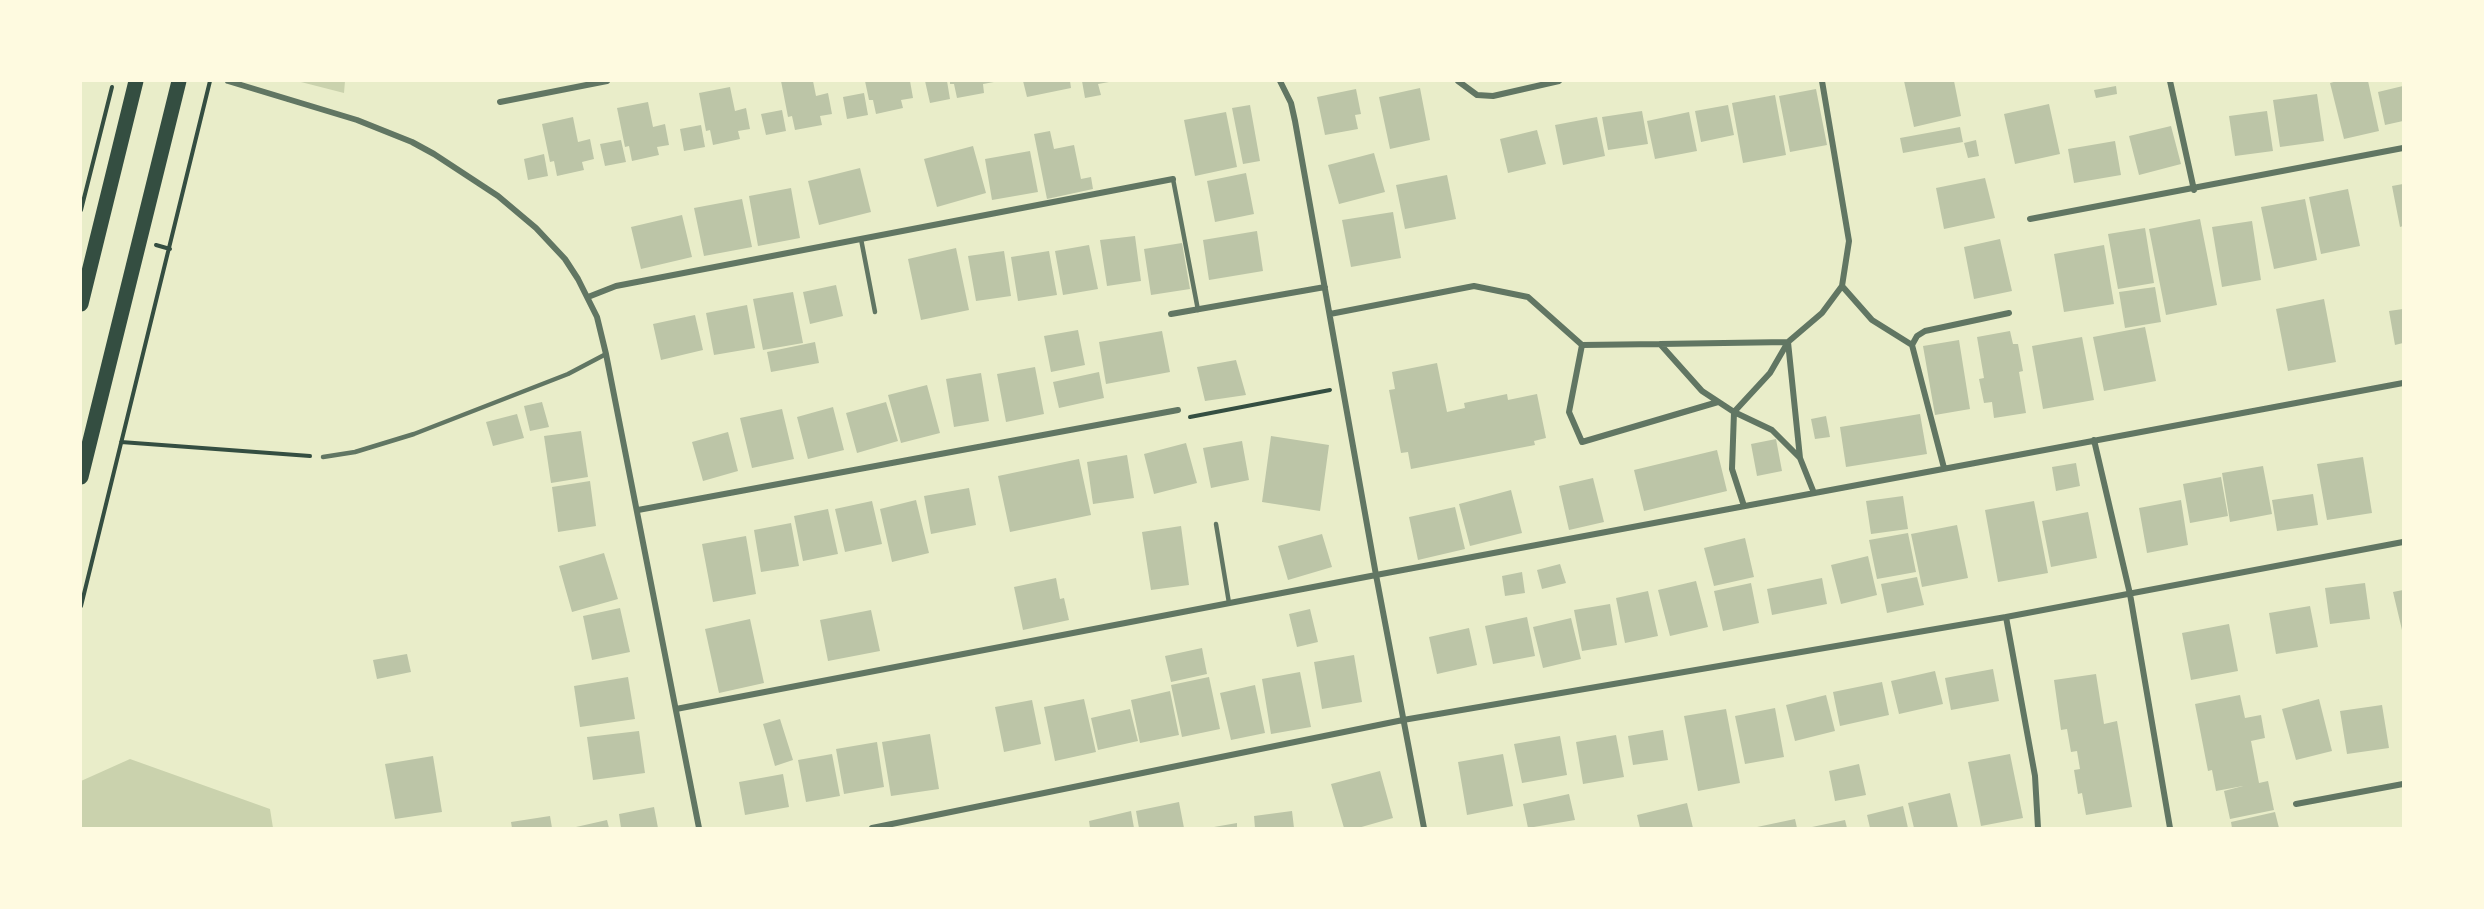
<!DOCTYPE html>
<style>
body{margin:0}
#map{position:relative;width:2484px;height:909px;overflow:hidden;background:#e9edc9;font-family:Bitter,serif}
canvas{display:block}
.frame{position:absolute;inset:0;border:82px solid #fefae0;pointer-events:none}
</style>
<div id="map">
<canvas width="2484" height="909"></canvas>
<div class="frame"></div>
</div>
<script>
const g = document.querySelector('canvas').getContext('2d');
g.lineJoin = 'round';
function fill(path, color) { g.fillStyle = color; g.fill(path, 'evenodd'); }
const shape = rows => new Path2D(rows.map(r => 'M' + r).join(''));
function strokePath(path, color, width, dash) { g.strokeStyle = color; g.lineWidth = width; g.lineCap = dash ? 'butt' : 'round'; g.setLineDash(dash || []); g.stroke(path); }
const green = shape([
 [297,81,345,81,344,93],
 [130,759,270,809,273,828,81,828,81,781]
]);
const building = shape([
 [781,81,813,81,816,96,828,93,832,114,820,116,822,125,795,130,792,116,788,117],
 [865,81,910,81,913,98,901,100,903,108,876,114,873,100,869,100],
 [925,81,947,81,950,99,930,103],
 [950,81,994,81,994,82,983,84,984,93,957,98,954,84,950,84],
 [1023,81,1070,81,1071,88,1027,97],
 [1082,81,1109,81,1109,82,1098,84,1101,95,1085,98],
 [1904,81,1954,81,1961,116,1914,127],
 [2337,81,2368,81,2379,131,2344,139,2330,83],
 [2116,86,2117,94,2096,98,2094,90],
 [2403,86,2403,121,2385,125,2378,92],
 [730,87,735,111,746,108,750,129,738,131,740,139,713,145,710,130,706,131,699,93],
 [1420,88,1430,140,1390,149,1379,97],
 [1356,89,1361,114,1355,115,1358,129,1325,135,1317,97],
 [1816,89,1827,145,1790,152,1779,96],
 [864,93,868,115,847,119,843,97],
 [2317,94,2324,141,2280,147,2273,100],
 [1775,95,1786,155,1743,163,1732,103],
 [648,102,653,127,665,124,669,145,657,147,659,155,632,161,629,146,625,147,617,108],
 [2049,104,2060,154,2015,164,2004,114],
 [1250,105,1260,161,1243,164,1232,108],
 [1728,105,1734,135,1701,142,1695,111],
 [782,110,786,131,766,135,761,114],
 [1642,111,1648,144,1608,150,1602,117],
 [2267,111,2273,151,2235,156,2229,116],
 [1226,112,1237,167,1195,176,1184,120],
 [1689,112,1697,151,1655,159,1647,121],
 [573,117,578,142,590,139,594,159,582,162,584,170,557,176,554,161,550,162,542,124],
 [1597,117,1605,156,1563,165,1555,125],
 [701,125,705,147,684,151,680,129],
 [2171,126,2181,164,2139,175,2129,136],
 [1960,127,1963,142,1903,153,1900,138],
 [1537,130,1546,164,1508,173,1500,139],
 [1050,131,1054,149,1074,145,1081,179,1091,177,1093,189,1047,199,1034,134],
 [621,140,626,162,605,166,600,144],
 [1976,140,1979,156,1968,158,1964,143],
 [2115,141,2121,175,2074,183,2068,149],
 [973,146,986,193,937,207,924,159],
 [1030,151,1038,192,992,200,985,159],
 [1374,153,1385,192,1339,204,1328,165],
 [544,154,548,176,528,180,524,159],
 [860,168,871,212,819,225,808,181],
 [1246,173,1254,214,1215,222,1207,181],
 [1447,175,1456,219,1405,229,1396,185],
 [1985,178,1995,218,1944,229,1936,188],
 [2403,184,2403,226,2400,227,2392,186],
 [791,188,800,238,758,246,749,196],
 [2348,189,2360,246,2321,254,2309,197],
 [742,199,752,247,704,256,694,208],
 [2305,199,2317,260,2274,269,2261,207],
 [1393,212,1401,258,1351,267,1342,220],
 [682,215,692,257,641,269,631,227],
 [2200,219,2217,305,2166,315,2149,229],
 [2252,221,2261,280,2222,287,2212,227],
 [2145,228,2154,283,2118,289,2108,234],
 [1257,231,1263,271,1209,280,1203,240],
 [1135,236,1141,281,1107,286,1100,240],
 [2000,239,2012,291,1974,299,1964,247],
 [1182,243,1190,289,1151,295,1144,249],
 [1089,245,1098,289,1063,295,1055,251],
 [2104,245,2114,304,2064,312,2054,254],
 [956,248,969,310,921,320,908,259],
 [1004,251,1011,296,976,301,968,256],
 [1049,251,1057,295,1018,301,1011,257],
 [836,285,843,316,810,324,803,292],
 [2155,287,2161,322,2125,328,2119,292],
 [793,292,803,343,763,350,753,299],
 [2324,299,2336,362,2288,371,2276,309],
 [747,305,755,348,714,355,706,313],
 [2403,309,2403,343,2395,345,2389,311],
 [695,315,703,350,661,360,653,324],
 [2145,327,2156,381,2104,391,2093,337],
 [1078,330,1085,365,1051,372,1044,336],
 [1162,331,1170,372,1106,384,1099,342],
 [2010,331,2013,344,2018,344,2023,371,2019,372,2026,413,1994,418,1992,402,1984,403,1979,379,1984,378,1977,337],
 [2082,337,2094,400,2043,409,2032,346],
 [1959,340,1970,409,1935,415,1923,346],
 [815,342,819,363,771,372,767,352],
 [1236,360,1246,395,1205,401,1197,367],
 [1437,363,1447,412,1465,408,1464,403,1507,394,1508,400,1537,394,1546,438,1534,441,1535,445,1411,469,1408,452,1401,453,1389,390,1395,389,1392,372],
 [1035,367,1044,414,1006,422,997,374],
 [1099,372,1104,398,1059,408,1053,382],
 [981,373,989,421,954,427,946,379],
 [927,385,940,433,901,443,888,395],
 [542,402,549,427,530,431,524,406],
 [886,402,898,441,857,453,846,413],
 [833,407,844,450,808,459,797,417],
 [782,409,794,459,752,468,740,418],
 [517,414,524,438,493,446,486,422],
 [1920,414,1927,454,1846,467,1840,427],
 [1826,416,1830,437,1815,439,1811,419],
 [581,431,588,477,551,483,544,436],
 [728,432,738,471,703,481,692,442],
 [1271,436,1329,445,1320,511,1262,502],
 [1776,439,1782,471,1757,476,1751,444],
 [1242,441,1249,480,1211,488,1203,448],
 [1186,443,1197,483,1154,494,1144,454],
 [1717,450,1727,491,1644,511,1634,470],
 [1127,455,1134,498,1093,504,1087,462],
 [2363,457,2372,513,2327,520,2317,464],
 [1079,459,1091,515,1010,532,998,476],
 [2076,463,2080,486,2056,491,2052,467],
 [2263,466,2272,514,2230,522,2222,473],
 [2221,477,2228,516,2190,523,2183,484],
 [1593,478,1604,522,1569,530,1559,486],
 [590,481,596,526,558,532,552,487],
 [969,488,976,525,931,534,924,496],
 [1511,490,1522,533,1470,546,1459,504],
 [2313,494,2318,525,2277,531,2272,500],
 [1903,496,1908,529,1871,534,1866,501],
 [916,500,929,553,892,562,880,509],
 [2181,500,2188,545,2147,553,2139,508],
 [872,501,882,544,845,552,835,509],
 [2034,501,2048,573,1998,582,1985,510],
 [1455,507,1465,549,1418,560,1409,517],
 [828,509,838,554,803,561,794,516],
 [2088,512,2097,558,2051,567,2042,521],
 [791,523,799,566,761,572,754,530],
 [1957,525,1968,578,1922,587,1911,534],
 [1181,526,1189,585,1151,590,1142,532],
 [1908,533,1916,572,1877,579,1869,540],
 [1322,534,1332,567,1288,580,1278,546],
 [746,536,756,594,713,602,702,544],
 [1745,538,1754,577,1714,586,1704,548],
 [604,553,618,599,572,612,559,566],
 [1868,556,1877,595,1841,604,1831,565],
 [1560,564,1566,583,1542,589,1537,570],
 [1522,572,1525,593,1505,596,1502,576],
 [1917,577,1924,605,1887,613,1881,584],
 [1056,578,1060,599,1064,598,1069,620,1023,630,1014,587],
 [1822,578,1827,604,1772,615,1767,589],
 [1696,581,1708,627,1670,636,1658,590],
 [1751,583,1759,623,1723,631,1714,591],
 [2365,583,2370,619,2330,624,2325,588],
 [2403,590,2403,630,2402,630,2393,592],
 [1648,591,1658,636,1625,643,1616,598],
 [1610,604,1617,645,1582,651,1574,610],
 [2310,606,2318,647,2276,654,2269,613],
 [620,608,630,652,592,660,583,616],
 [1310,609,1318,642,1297,647,1289,614],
 [871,610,880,651,828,661,820,620],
 [1527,617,1535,656,1493,664,1485,626],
 [1571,618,1581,659,1543,668,1533,627],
 [750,619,764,683,719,693,705,629],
 [2229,624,2238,671,2191,680,2182,633],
 [1469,628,1477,665,1437,674,1429,637],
 [1202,648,1207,674,1171,682,1165,656],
 [407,654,411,672,377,679,373,660],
 [1354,655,1362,702,1322,709,1314,662],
 [1993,669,1999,701,1951,710,1945,678],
 [1935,671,1943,704,1899,714,1891,681],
 [1300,672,1311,727,1271,734,1262,679],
 [2096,674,2104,724,2117,721,2132,807,2086,815,2082,793,2078,794,2074,770,2080,769,2077,751,2071,752,2067,729,2061,730,2054,680],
 [628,677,635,719,580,727,574,686],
 [1209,677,1220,729,1182,737,1171,685],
 [1882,682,1889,715,1840,726,1833,692],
 [1255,685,1265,733,1231,740,1220,693],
 [1170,691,1179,735,1140,743,1131,700],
 [1826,695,1835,731,1795,741,1786,705],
 [2240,695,2245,718,2261,715,2265,738,2251,741,2259,783,2268,781,2274,810,2230,819,2224,791,2243,786,2216,791,2212,770,2208,771,2195,704],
 [1084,699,1096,752,1055,761,1044,707],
 [2319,699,2332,751,2296,760,2282,709],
 [1032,700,1041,744,1004,752,995,707],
 [2382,705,2389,748,2347,754,2340,711],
 [1775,708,1784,757,1745,764,1735,716],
 [1130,709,1138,741,1098,750,1091,718],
 [1726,709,1740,783,1698,791,1684,716],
 [780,719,793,760,775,766,763,724],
 [1663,730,1668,760,1633,765,1628,736],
 [639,731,645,773,593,780,587,737],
 [930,734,939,789,891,796,882,742],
 [1616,735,1624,777,1583,784,1576,742],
 [1560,736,1567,775,1522,783,1514,744],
 [877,742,884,787,844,794,836,749],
 [832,754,840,796,806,802,798,760],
 [1503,754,1513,806,1467,815,1458,762],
 [2010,754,2023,818,1981,826,1968,762],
 [433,756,442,812,395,819,385,764],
 [1859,764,1866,795,1835,801,1829,771],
 [1380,771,1393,818,1358,828,1344,828,1331,784],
 [783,774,789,807,745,815,739,782],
 [1950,793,1958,828,1914,828,1908,803],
 [1569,794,1575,820,1528,828,1523,804],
 [1179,802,1184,828,1139,828,1136,811],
 [1687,803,1693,828,1640,828,1637,815],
 [1903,806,1908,828,1870,828,1867,815],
 [654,807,658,828,621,828,619,814],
 [1131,811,1134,828,1090,828,1089,821],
 [1292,811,1294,828,1255,828,1254,816],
 [2275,812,2279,828,2232,828,2231,822],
 [550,816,552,828,512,828,511,822],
 [1795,819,1797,828,1757,828,1757,827],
 [607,820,609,828,576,828,576,827],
 [1845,820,1847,828,1812,828,1812,827],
 [1237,823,1237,828,1214,828,1214,827]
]);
const path = shape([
 [81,210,112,87],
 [156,245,170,249],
 [1190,417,1330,390],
 [121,442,310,456],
 [81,606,210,81]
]);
const service = shape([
 [1173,179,1198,310],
 [861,239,875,312],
 [323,457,355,452,414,434,568,374,606,354],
 [1216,524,1229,603]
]);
const minor = shape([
 [228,81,357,120,412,142,434,154,498,196,536,228,565,259,578,279,597,317,606,354,699,828],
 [1280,81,1291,103,1295,121,1376,575,1424,828],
 [1458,81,1477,95,1493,96,1559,81],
 [2170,81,2194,190],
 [500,102,607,81],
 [2030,219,2403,148],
 [1842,286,1872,320,1912,345],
 [588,297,616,286,1173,179],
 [1171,314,1325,287],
 [1330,314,1474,286,1528,297,1582,345,1660,344,1702,391,1734,412,1772,430,1800,458,1814,493],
 [1660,344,1788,342,1800,458],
 [1582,345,1569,412,1582,442,1718,402],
 [2094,440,2130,594,2170,828],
 [1944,468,1912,345,1917,336,1925,331,2009,313],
 [1744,506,1732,469,1734,412,1770,373,1788,342,1822,313,1842,286,1849,241,1822,81],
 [638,510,1178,410],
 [2006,617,2035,776,2038,828],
 [676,709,1376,575,2403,383],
 [2296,804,2403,784],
 [872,828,1403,720,2006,617,2403,542]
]);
const primary = shape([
 [81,304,136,81],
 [81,477,179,81]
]);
fill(green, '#cad2ad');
fill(building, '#bcc5a7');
strokePath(path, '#344e41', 4);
strokePath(service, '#617663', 4.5);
strokePath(minor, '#617663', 6);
strokePath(primary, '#344e41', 15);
</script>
